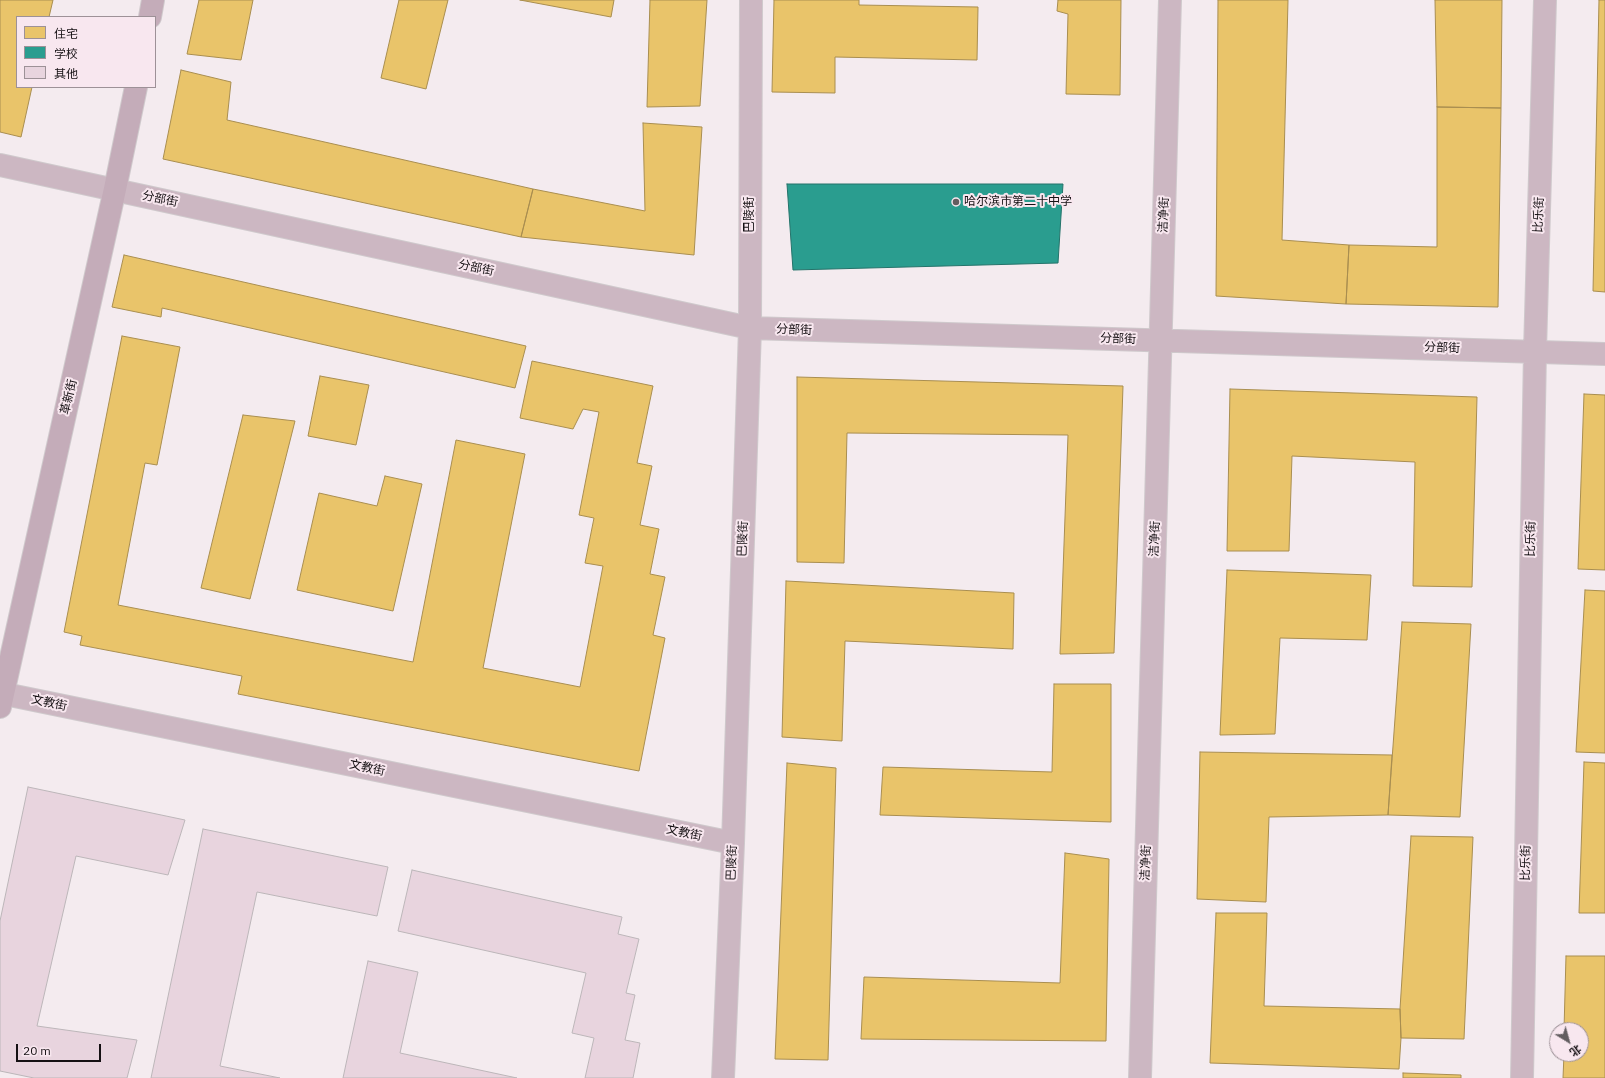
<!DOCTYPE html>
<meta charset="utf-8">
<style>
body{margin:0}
#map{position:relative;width:1605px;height:1078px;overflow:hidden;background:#f4ebef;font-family:"IBM Plex Sans","Noto Sans SC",sans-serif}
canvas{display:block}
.legend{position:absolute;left:16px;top:16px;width:140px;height:72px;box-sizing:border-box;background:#f8e7ef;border:1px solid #9d9197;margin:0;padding:5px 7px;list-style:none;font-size:12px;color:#151013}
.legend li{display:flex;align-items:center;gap:8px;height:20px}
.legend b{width:20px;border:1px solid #9d9197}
.north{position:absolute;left:1549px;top:1022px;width:40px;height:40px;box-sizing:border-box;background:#f8e7ef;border:1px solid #9d9197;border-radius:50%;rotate:143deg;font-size:11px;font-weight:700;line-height:16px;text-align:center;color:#151013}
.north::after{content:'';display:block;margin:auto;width:14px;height:18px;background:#635d60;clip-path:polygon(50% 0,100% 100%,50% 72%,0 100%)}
.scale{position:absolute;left:16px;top:1044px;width:85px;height:18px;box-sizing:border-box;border:2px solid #151013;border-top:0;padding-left:5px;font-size:12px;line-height:14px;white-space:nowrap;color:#151013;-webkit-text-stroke:3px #f8e7ef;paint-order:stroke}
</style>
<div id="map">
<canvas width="1605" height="1078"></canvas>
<ul class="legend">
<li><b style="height:11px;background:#e9c46a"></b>住宅</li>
<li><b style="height:11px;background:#2a9d8f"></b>学校</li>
<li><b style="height:11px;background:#e8d4de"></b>其他</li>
</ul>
<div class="north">北</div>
<div class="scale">20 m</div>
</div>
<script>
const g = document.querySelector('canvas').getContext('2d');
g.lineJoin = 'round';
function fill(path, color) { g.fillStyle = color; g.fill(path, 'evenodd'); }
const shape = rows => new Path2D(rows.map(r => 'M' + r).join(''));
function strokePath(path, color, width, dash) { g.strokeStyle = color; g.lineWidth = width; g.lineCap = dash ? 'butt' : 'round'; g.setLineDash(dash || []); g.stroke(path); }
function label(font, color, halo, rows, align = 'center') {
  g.font = font + ' "IBM Plex Sans","Noto Sans SC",sans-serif'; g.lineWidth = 4; g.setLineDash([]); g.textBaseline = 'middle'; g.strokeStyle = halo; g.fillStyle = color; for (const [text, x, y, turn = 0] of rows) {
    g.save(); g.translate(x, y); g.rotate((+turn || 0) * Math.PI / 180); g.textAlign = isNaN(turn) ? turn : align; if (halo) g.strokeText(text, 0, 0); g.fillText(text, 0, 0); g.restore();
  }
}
const homes = shape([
 [0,0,53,0,49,17,17,17,17,87,32,87,21,137,0,132,0,0],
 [199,0,253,0,241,60,187,54,199,0],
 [399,0,448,0,426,89,381,78,399,0],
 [520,0,614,0,611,17,520,0],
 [650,0,707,0,700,106,647,107,650,0],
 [774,0,859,0,859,5,978,7,977,60,835,57,835,93,772,92,774,0],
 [1058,0,1121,0,1120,95,1066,94,1068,14,1057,11,1058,0],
 [1218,0,1288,0,1282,240,1349,245,1346,304,1216,296,1218,0],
 [1435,0,1502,0,1501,108,1437,107,1435,0],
 [1599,0,1605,0,1605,292,1593,291,1599,0],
 [181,70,231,82,227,120,533,189,521,237,163,159,181,70],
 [1437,107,1501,108,1498,307,1346,304,1349,245,1437,247,1437,107],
 [643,123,702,127,694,255,521,237,533,189,645,211,643,123],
 [124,255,526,346,515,388,162,308,161,317,112,307,124,255],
 [122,336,180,347,157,465,145,463,118,605,413,662,456,440,525,454,483,668,580,687,603,566,585,563,594,518,579,515,599,412,583,409,573,429,520,418,532,361,653,386,637,463,652,466,640,525,659,529,650,574,665,577,653,635,665,638,639,771,238,694,242,676,80,645,82,636,64,632,122,336],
 [320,376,369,385,356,445,308,436,320,376],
 [797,377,1123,386,1114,653,1060,654,1068,435,847,433,844,563,797,562,797,377],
 [1230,389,1477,397,1472,587,1413,586,1415,462,1292,456,1289,551,1227,551,1230,389],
 [1584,394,1605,395,1605,570,1578,569,1584,394],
 [243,415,295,421,250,599,201,588,243,415],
 [385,476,422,484,393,611,297,590,319,493,377,506,385,476],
 [1227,570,1371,575,1367,640,1280,638,1275,734,1220,735,1227,570],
 [786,581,1014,593,1013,649,845,641,842,741,782,737,786,581],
 [1585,590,1605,591,1605,753,1576,752,1585,590],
 [1402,622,1471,624,1460,817,1388,815,1402,622],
 [1054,684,1111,684,1111,822,880,815,883,767,1052,772,1054,684],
 [1200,752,1392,755,1388,815,1269,817,1266,902,1197,899,1200,752],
 [1584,762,1605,763,1605,913,1579,913,1584,762],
 [787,763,836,768,828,1060,775,1059,787,763],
 [1411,836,1473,837,1464,1039,1401,1038,1400,1009,1411,836],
 [1065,853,1109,859,1106,1041,861,1039,864,977,1060,983,1065,853],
 [1216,913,1267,913,1264,1006,1400,1009,1401,1038,1399,1069,1210,1063,1216,913],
 [1566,956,1605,956,1605,1078,1563,1078,1564,1054,1581,1054,1581,1030,1564,1030,1566,956],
 [1403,1073,1461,1075,1461,1078,1403,1078,1403,1073]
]);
const schools = shape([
 [787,184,1063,184,1058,263,793,270,787,184]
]);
const building = shape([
 [28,787,185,820,168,875,76,856,37,1026,137,1040,127,1078,34,1078,0,1071,0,921,28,787],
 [203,829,388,867,377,916,257,892,220,1066,280,1078,151,1078,203,829],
 [412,870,622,917,618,934,639,939,626,993,635,995,625,1040,640,1043,633,1078,585,1078,594,1038,572,1033,586,973,398,931,412,870],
 [368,961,418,972,400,1053,517,1078,343,1078,368,961]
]);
const tertiary = shape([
 [0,165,750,328,1605,354],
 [0,693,733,843],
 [723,1078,733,843,750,328,751,0],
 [1140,1078,1170,0],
 [1522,1078,1535,351,1545,0]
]);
const secondary = shape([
 [150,17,153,0],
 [0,707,115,189,136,87]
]);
const markers = [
 [956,202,4,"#635d60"]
];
const streetNames = [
 ["分部街",160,199,12],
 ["巴陵街",750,215,-90],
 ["洁净街",1164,215,-88],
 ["比乐街",1539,215,-88],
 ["分部街",476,268,12],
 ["分部街",794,330,2],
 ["分部街",1118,339,2],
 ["分部街",1442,348,2],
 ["革新街",69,397,-77],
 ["巴陵街",743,539,-88],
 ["洁净街",1155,539,-88],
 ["比乐街",1531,539,-89],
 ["文教街",49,703,12],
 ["文教街",367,768,12],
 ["文教街",684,833,12],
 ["巴陵街",732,863,-88],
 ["洁净街",1146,863,-88],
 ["比乐街",1526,863,-89]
];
const poiNames = [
 ["哈尔滨市第二十中学",964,202]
];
fill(homes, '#e9c46a');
strokePath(homes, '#a98e50', 1);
fill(schools, '#2a9d8f');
strokePath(schools, '#24736a', 1);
fill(building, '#e8d4de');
strokePath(building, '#bcb6b9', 1);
strokePath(tertiary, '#cfc9cc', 24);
strokePath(secondary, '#cfc9cc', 24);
strokePath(tertiary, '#ccb7c2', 22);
strokePath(secondary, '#c4acb9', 22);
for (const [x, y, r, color] of markers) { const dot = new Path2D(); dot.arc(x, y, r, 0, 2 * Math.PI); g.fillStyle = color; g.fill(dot); strokePath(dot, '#f8e7ef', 1.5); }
label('12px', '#151013', '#f8e7ef', streetNames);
label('12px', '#151013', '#f8e7ef', poiNames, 'left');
</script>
